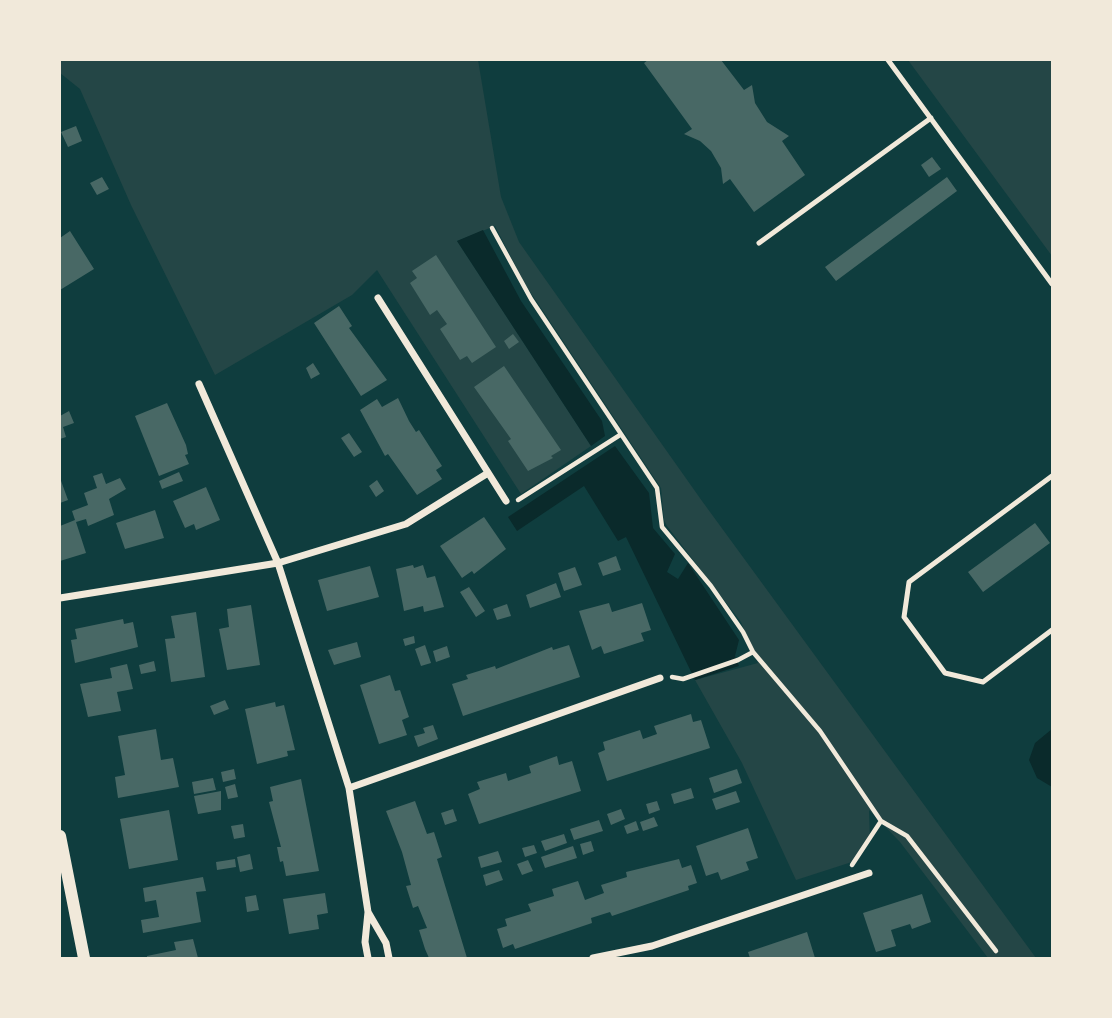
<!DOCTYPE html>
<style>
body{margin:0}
#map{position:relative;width:1112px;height:1018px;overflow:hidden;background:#0f3d3e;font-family:"Times New Roman",serif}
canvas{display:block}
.frame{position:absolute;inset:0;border:61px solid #f1e9da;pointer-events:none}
</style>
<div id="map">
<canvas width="1112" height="1018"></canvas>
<div class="frame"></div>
</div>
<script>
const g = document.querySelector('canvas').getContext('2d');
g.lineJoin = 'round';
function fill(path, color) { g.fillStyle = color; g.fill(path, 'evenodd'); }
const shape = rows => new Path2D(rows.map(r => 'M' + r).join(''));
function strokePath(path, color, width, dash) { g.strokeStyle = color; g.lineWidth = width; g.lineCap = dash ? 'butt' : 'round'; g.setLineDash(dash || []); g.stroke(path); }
const green = shape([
 [60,60,478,60,501,197,519,242,702,501,1036,958,988,958,900,842,869,810,870,841,858,860,796,880,742,763,695,680,758,663,741,622,667,526,664,520,661,488,525,284,495,226,457,241,591,446,521,494,377,270,352,295,215,375,131,205,80,89,60,73],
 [908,60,1052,60,1052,256]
]);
const water = shape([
 [483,230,521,301,602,421,605,436,591,446,457,241],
 [615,446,649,493,653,528,675,554,667,572,678,579,688,563,739,640,735,656,739,666,695,680,626,537,618,541,584,486,517,531,508,517],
 [1052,729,1052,787,1037,778,1029,760,1035,743]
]);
const building = shape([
 [648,60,721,60,744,90,752,85,755,103,767,122,789,136,782,141,805,175,754,212,730,179,723,184,721,168,711,151,700,141,684,134,692,129,644,63],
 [76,126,82,141,68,147,61,132],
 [932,157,941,169,929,177,921,165],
 [102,177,109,189,97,195,90,183],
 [947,177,957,191,836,281,825,267],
 [70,231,94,269,60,290,60,238],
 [436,255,496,347,472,363,467,356,460,360,440,329,447,324,437,310,430,315,410,283,417,278,412,271],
 [339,306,352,326,349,328,387,380,361,396,314,323],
 [513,334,519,342,509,349,504,341],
 [313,363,320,374,311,379,306,368],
 [504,366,561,450,551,456,553,458,528,471,508,441,511,439,474,387],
 [398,398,409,421,416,432,419,430,442,466,436,470,442,479,417,495,388,454,385,456,360,410,377,399,382,407],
 [167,403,186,445,188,454,185,455,189,464,159,476,135,416],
 [69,411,74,423,63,427,66,437,60,439,60,416],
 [349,433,362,452,354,457,341,438],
 [179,472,183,481,162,489,159,481],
 [102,473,106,484,120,478,126,489,109,499,114,515,88,526,86,519,76,522,86,553,60,561,60,526,75,520,72,511,88,505,84,493,97,488,93,476],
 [60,478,68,500,60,503],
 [377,480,384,491,376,497,369,486],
 [206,487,220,520,196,530,194,524,185,528,173,501],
 [155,510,164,538,125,549,116,523],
 [484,517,506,549,474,574,472,571,462,578,440,546],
 [1035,523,1050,543,983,592,968,572],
 [616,556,621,570,603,576,598,563],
 [413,565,414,568,423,565,427,578,435,576,444,607,424,612,423,606,404,611,396,569],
 [370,566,379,597,327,611,318,580],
 [575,567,582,585,564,591,558,573],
 [556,583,561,597,530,608,526,595],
 [469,587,485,611,476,617,460,592],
 [609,603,612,612,642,603,651,630,641,633,644,641,604,654,601,646,592,650,579,611],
 [507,604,511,616,497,620,493,609],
 [251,605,260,665,227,670,219,629,229,627,227,609],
 [196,612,205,677,171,682,165,639,175,638,171,616],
 [123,619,124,624,133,622,138,647,75,663,71,640,77,639,75,629],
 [414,636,415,643,405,646,403,639],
 [357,642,361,657,334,665,328,650],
 [425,645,431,663,421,666,415,649],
 [569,645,580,677,463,716,452,684,468,679,466,675,495,666,496,669,552,647,553,650],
 [447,646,450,657,436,662,433,651],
 [154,661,156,671,141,674,139,665],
 [127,664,133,689,117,692,121,711,88,717,80,684,112,678,110,668],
 [390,675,395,691,400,690,409,717,402,720,407,735,379,744,360,685],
 [225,700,229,709,214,715,210,706],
 [275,702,276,707,284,705,295,750,287,751,288,756,257,764,245,709],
 [691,714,693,722,701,720,710,748,607,781,598,753,605,750,603,742,640,730,643,739,657,734,654,726],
 [433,725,438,739,418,747,414,736,425,733,423,728],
 [156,729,161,760,173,758,179,787,118,798,115,777,125,775,118,736],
 [557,756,559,765,572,761,581,791,479,824,468,794,480,789,477,782,506,773,508,781,531,773,529,766],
 [234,769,236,779,223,782,221,772],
 [737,769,742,783,714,793,709,778],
 [213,778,216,790,194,794,192,782],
 [301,779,319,871,286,876,283,861,280,862,277,847,281,847,269,802,273,801,270,787],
 [235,784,238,797,228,799,225,787],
 [691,788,694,798,674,804,671,794],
 [221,791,221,810,198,814,194,796],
 [736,791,740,802,716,810,712,799],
 [415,801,427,834,434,832,442,857,437,859,467,958,429,958,425,949,419,930,427,928,418,906,413,908,406,886,411,885,402,852,386,811],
 [657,801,660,810,649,814,646,804],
 [453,809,457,821,445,825,441,813],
 [621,809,625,819,611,825,607,814],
 [169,810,178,860,129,869,120,819],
 [654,817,658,826,643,831,640,822],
 [599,820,603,831,574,840,570,829],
 [636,821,639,830,627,834,624,826],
 [243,824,245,837,234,839,231,826],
 [748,828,758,858,746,862,749,870,721,880,718,872,706,876,696,846],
 [564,834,567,843,545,851,541,841],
 [591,841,594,851,583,855,580,844],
 [534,845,537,853,525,857,522,848],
 [573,846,577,858,545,868,541,857],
 [498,851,502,862,481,868,478,857],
 [250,854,253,869,240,872,237,857],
 [235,859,236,867,217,870,216,862],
 [679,859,682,868,691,865,697,883,688,886,689,890,612,916,610,912,591,918,592,923,515,949,513,944,503,948,497,929,507,926,505,919,531,911,528,904,554,896,552,889,578,881,585,900,604,893,601,885,627,877,626,872],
 [528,860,533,871,522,875,517,864],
 [499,870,503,880,486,886,483,875],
 [203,877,206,891,196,892,201,922,143,933,141,920,159,917,156,900,145,902,143,888],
 [325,893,328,913,317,915,319,929,289,934,283,899],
 [922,894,931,922,912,929,910,924,891,930,896,946,876,952,863,913],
 [256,895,259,910,247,912,245,897],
 [807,932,815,958,750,958,748,952],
 [193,939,198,958,147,958,147,956,176,950,174,942]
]);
const path = shape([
 [492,228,531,299,657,488,662,527,711,586,743,632,753,652,820,731,881,821,907,836,996,951],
 [518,500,620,435],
 [672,677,683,679,738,660,753,652],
 [852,865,881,821]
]);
const service = shape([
 [888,60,1052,284],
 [759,243,931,118],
 [1052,476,909,582,904,617,945,673,983,682,1052,630]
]);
const minor = shape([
 [378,298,506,501],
 [199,384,278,563,349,788,368,912,386,943,389,958],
 [60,598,278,563,406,524,488,473],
 [349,788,660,678],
 [368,958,365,942,368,912],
 [593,958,652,946,869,873]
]);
const tertiary = shape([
 [60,836,84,958]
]);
fill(green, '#244646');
fill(water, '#0a2a2b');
fill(building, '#486865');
strokePath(path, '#f1e9da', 4.5);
strokePath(service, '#f1e9da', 5);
strokePath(minor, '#f1e9da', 7);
strokePath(tertiary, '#f1e9da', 12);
</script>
